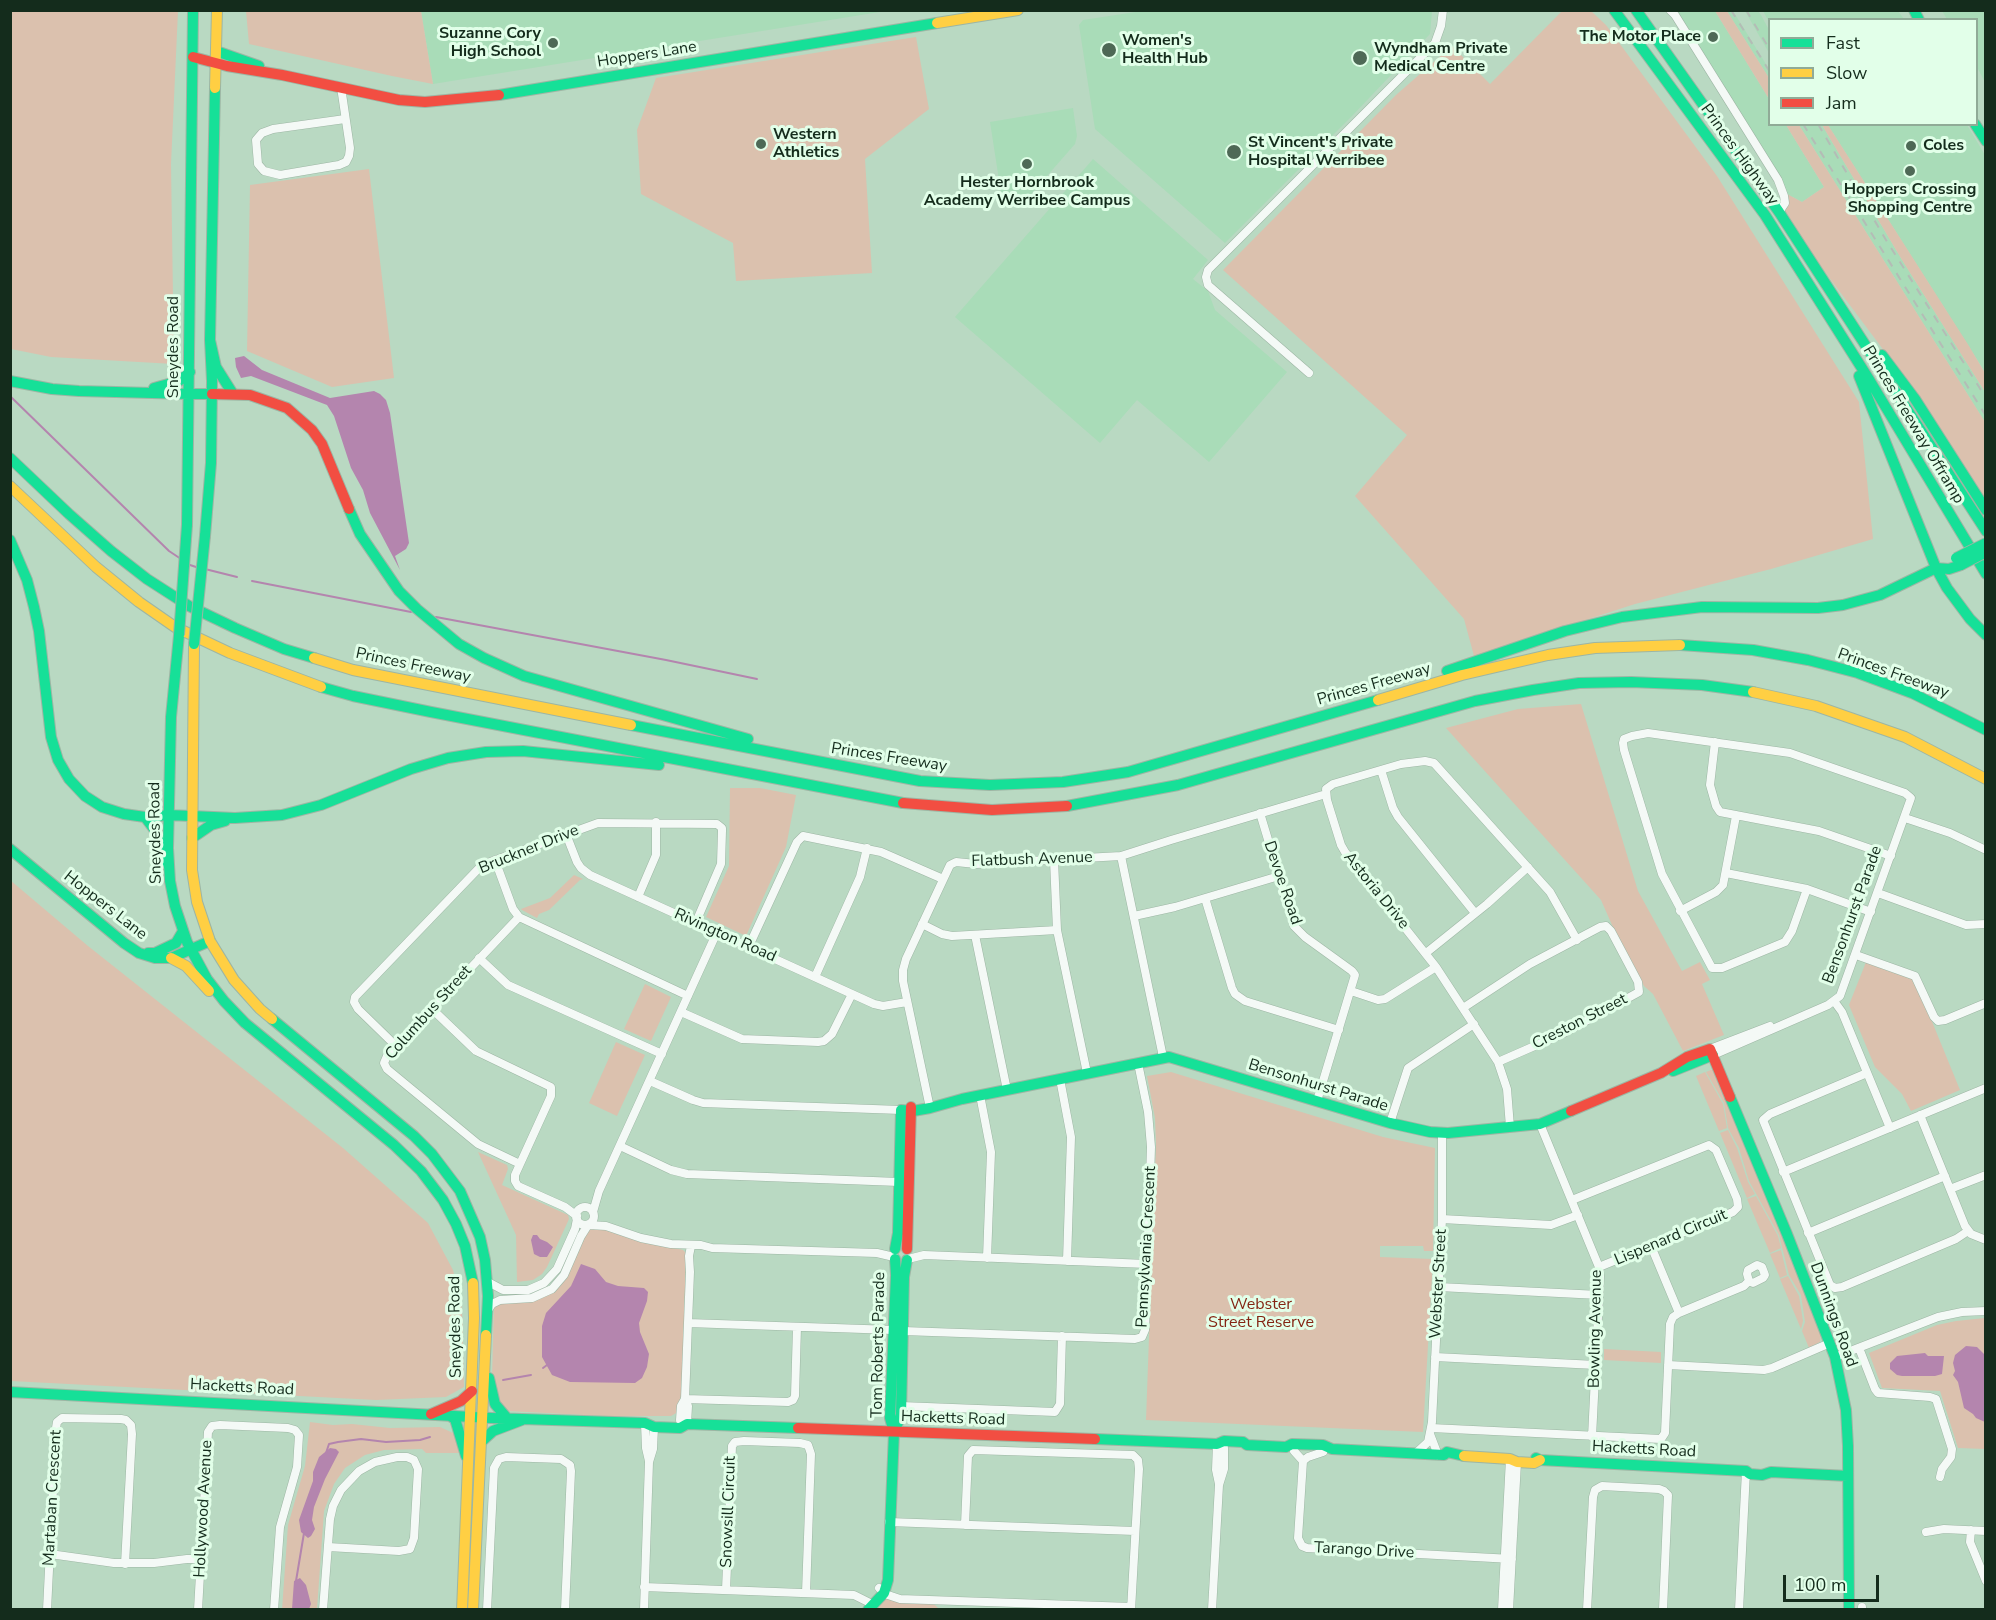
<!DOCTYPE html>
<style>
body{margin:0}
#map{position:relative;width:1996px;height:1620px;overflow:hidden;background:#b9d9c2;font-family:"Nunito Sans",sans-serif}
canvas{display:block}
.frame{position:absolute;inset:0;border:12px solid #142c1c;pointer-events:none}
.legend{position:absolute;left:1768px;top:18px;width:210px;height:108px;box-sizing:border-box;background:#e2ffe9;border:2px solid #90ab97;margin:0;padding:8px 10px;list-style:none;font-size:18px;color:#142c1c}
.legend li{display:flex;align-items:center;gap:12px;height:30px}
.legend b{width:30px;border:2px solid #90ab97}
.scale{position:absolute;left:1783px;top:1575px;width:96px;height:27px;box-sizing:border-box;border:3px solid #142c1c;border-top:0;padding-left:8px;font-size:18px;line-height:21px;white-space:nowrap;color:#142c1c;-webkit-text-stroke:4px #e2ffe9;paint-order:stroke}
</style>
<div id="map">
<canvas width="1996" height="1620"></canvas>
<div class="frame"></div>
<ul class="legend">
<li><b style="height:8px;background:#16e098"></b>Fast</li>
<li><b style="height:8px;background:#ffcf43"></b>Slow</li>
<li><b style="height:8px;background:#f24e42"></b>Jam</li>
</ul>
<div class="scale">100 m</div>
</div>
<script>
const g = document.querySelector('canvas').getContext('2d');
g.lineJoin = 'round';
function fill(path, color) { g.fillStyle = color; g.fill(path, 'evenodd'); }
const shape = rows => new Path2D(rows.map(r => 'M' + r).join(''));
function strokePath(path, color, width, dash) { g.strokeStyle = color; g.lineWidth = width; g.lineCap = dash ? 'butt' : 'round'; g.setLineDash(dash || []); g.stroke(path); }
function label(font, color, halo, rows, align = 'center') {
  g.font = font + ' "Nunito Sans",sans-serif'; g.lineWidth = 6; g.setLineDash([]); g.textBaseline = 'middle'; g.strokeStyle = halo; g.fillStyle = color; for (const [text, x, y, turn = 0] of rows) {
    g.save(); g.translate(x, y); g.rotate((+turn || 0) * Math.PI / 180); g.textAlign = isNaN(turn) ? turn : align; if (halo) g.strokeText(text, 0, 0); g.fillText(text, 0, 0); g.restore();
  }
}
const built = shape([
 [421,11,886,11,433,84],
 [1142,11,1142,10,1432,11,1430,34,1352,116,1225,243,1095,129,1079,25,1083,20],
 [1674,11,1715,11,1769,99,1770,124,1786,125,1824,187,1802,202,1787,194,1784,185,1687,26],
 [1727,11,1733,11,1769,69,1769,78],
 [1745,11,1758,11,1761,15,1769,30,1769,53],
 [1763,11,1898,11,1904,19,1770,20,1769,22],
 [1942,11,1985,11,1985,82,1977,67,1976,20,1947,19],
 [1073,108,1077,136,1075,144,1019,208,1001,193,990,122],
 [1799,125,1822,125,1902,260,1985,392,1985,422],
 [1828,125,1967,125,1985,155,1985,372],
 [1093,159,1208,260,1193,279,1208,291,1215,310,1287,372,1209,462,1137,400,1100,443,955,317]
]);
const green = shape([
 [10,11,178,11,171,164,174,364,51,357,11,349],
 [246,11,421,11,433,84,392,76,249,44],
 [1562,11,1591,11,1606,25,1717,176,1859,402,1873,539,1771,569,1635,604,1474,656,1464,619,1355,496,1407,435,1223,270,1396,95,1452,46,1490,84],
 [1715,11,1727,11,1769,78,1769,99],
 [916,37,929,109,865,159,872,273,736,281,733,243,641,194,637,130,656,78],
 [1786,125,1799,125,1985,422,1985,502,1924,407,1882,348,1807,248,1785,210,1787,194,1802,202,1824,187],
 [1822,125,1828,125,1969,346,1985,373,1985,392,1902,260],
 [369,169,394,378,332,387,247,351,250,185],
 [1581,704,1638,891,1682,971,1700,962,1710,980,1702,984,1724,1035,1683,1051,1653,994,1644,986,1612,925,1601,900,1446,728,1518,709],
 [730,788,760,788,796,795,786,847,746,936,706,917,729,866],
 [574,875,583,879,580,880,549,910,539,914,537,918,522,910,521,909,550,898],
 [10,880,88,946,343,1148,428,1223,453,1270,462,1309,464,1387,446,1397,376,1400,11,1381],
 [1866,962,1915,980,1960,1090,1911,1111,1902,1094,1875,1067,1849,1005],
 [645,984,671,997,651,1041,624,1029],
 [616,1042,645,1055,617,1116,589,1103],
 [1713,1069,1785,1239,1821,1334,1820,1342,1809,1348,1802,1331,1805,1322,1801,1295,1789,1275,1779,1235,1749,1181,1739,1148,1728,1128,1724,1103,1706,1072],
 [1171,1072,1383,1137,1435,1148,1433,1251,1424,1251,1423,1246,1380,1246,1380,1257,1433,1259,1423,1432,1146,1420,1156,1144,1155,1118,1147,1076],
 [1705,1072,1723,1104,1727,1128,1719,1131,1696,1076],
 [1728,1130,1737,1148,1748,1182,1755,1194,1747,1198,1720,1133],
 [478,1152,507,1165,508,1169,502,1185,568,1215,569,1219,547,1267,542,1274,533,1280,517,1282,516,1235],
 [1756,1196,1778,1236,1781,1248,1770,1253,1747,1199],
 [599,1227,630,1238,683,1250,686,1253,682,1389,678,1412,671,1416,604,1416,508,1411,500,1407,492,1377,494,1307,495,1305,552,1292,588,1228],
 [1781,1250,1787,1275,1780,1278,1770,1254],
 [1788,1276,1799,1296,1803,1321,1801,1329,1780,1279],
 [1985,1318,1985,1449,1958,1448,1940,1391,1882,1388,1869,1353,1937,1325,1956,1321],
 [1604,1349,1661,1352,1661,1363,1604,1360],
 [310,1422,333,1425,352,1424,390,1428,440,1427,453,1433,457,1441,459,1453,426,1453,422,1449,384,1450,365,1455,345,1468,334,1484,324,1511,317,1609,282,1610,288,1525,305,1466],
 [887,1599,933,1603,939,1609,872,1610,884,1600]
]);
const water = shape([
 [244,356,262,370,330,398,374,391,380,394,386,400,390,413,409,543,406,549,395,556,400,570,370,513,363,490,351,468,334,416,327,405,251,376,241,378,236,367,235,358],
 [533,1235,537,1235,540,1239,547,1242,553,1247,547,1257,540,1257,534,1254,531,1240],
 [581,1264,595,1269,606,1282,618,1286,644,1288,648,1292,647,1301,639,1323,640,1332,649,1354,647,1367,642,1378,635,1383,570,1382,552,1375,542,1357,542,1326,546,1313,571,1286],
 [1966,1346,1977,1347,1985,1355,1985,1422,1976,1418,1973,1414,1964,1408,1958,1382,1953,1375,1955,1371,1953,1363,1955,1355],
 [1925,1353,1928,1356,1944,1356,1942,1374,1935,1376,1902,1376,1897,1375,1890,1369,1890,1363,1897,1356],
 [330,1448,336,1449,339,1452,325,1479,314,1507,312,1520,315,1529,311,1536,308,1538,301,1532,299,1520,313,1481,313,1472,319,1457],
 [300,1578,306,1585,311,1604,309,1609,292,1609,294,1581]
]);
const stream = shape([
 [10,396,169,551,181,559],
 [187,564,199,568],
 [205,569,237,577],
 [252,581,411,612],
 [436,617,666,660,757,679],
 [543,1368,547,1365],
 [503,1380,531,1375],
 [326,1453,329,1444,338,1442,361,1439,386,1442,420,1440,430,1437],
 [296,1581,304,1533]
]);
const street = shape([
 [1670,10,1675,15,1778,180,1784,196,1785,203,1779,212],
 [341,87,350,148,349,156,346,162,339,165,280,175,264,171,258,164,256,140,262,133,273,129,345,119],
 [1309,373,1208,285,1206,277,1208,270,1435,43,1441,26,1443,10],
 [1715,742,1710,785,1716,806,1720,812,1819,831,1891,856],
 [1381,770,1393,808,1398,817,1475,913],
 [1260,813,1294,926,1305,937,1352,971,1355,975,1317,1101],
 [1905,818,1950,833,1986,850],
 [566,834,577,862,581,868,590,875,874,1004,883,1006,907,1002],
 [1121,856,1163,1057],
 [495,860,513,909,519,917,688,996],
 [1054,860,1057,930,1087,1073],
 [1726,873,1807,889,1871,912],
 [1878,893,1966,925,1986,924],
 [638,897,656,855,656,822],
 [1205,898,1232,988,1235,994,1245,1001,1339,1030],
 [1680,911,1716,892,1723,885,1736,816],
 [1134,916,1175,907,1279,876],
 [519,917,387,1056,384,1063,387,1069,478,1144,520,1164],
 [922,924,942,934,952,936,1057,930],
 [975,935,1007,1090],
 [749,946,797,842,803,836,881,852,943,879],
 [1426,953,1487,904,1528,867],
 [1856,955,1915,976,1934,1017,1938,1021,1945,1020,1986,1003],
 [479,958,508,985,662,1054],
 [815,977,860,877,867,848],
 [1351,991,1378,1000,1385,999,1436,967],
 [1834,1001,1842,1012,1890,1128],
 [1463,1008,1530,964,1600,927,1606,926,1611,931,1638,982,1639,992,1562,1034,1498,1062],
 [432,1009,476,1051,551,1087,551,1096,515,1175,515,1181,518,1186,565,1207,577,1216],
 [681,1012,742,1039,818,1042,824,1041,832,1034,852,994],
 [396,1046,358,1009,354,1002,355,997,482,865,598,823,717,824,722,828,722,831,721,864,696,922],
 [1710,1049,1770,1026],
 [1713,1055,1828,1005,1840,996,1911,798,1905,793,1790,753,1648,733,1632,736,1624,739,1623,743,1624,750,1662,874,1712,968,1722,968,1785,942,1792,931,1807,889],
 [1867,1073,1770,1114,1763,1120,1830,1285,1835,1288,1842,1287,1956,1239,1968,1231],
 [1060,1079,1071,1137,1067,1261],
 [650,1081,693,1100,703,1103,901,1110],
 [980,1095,991,1152,987,1258],
 [930,1108,903,981,903,970,906,959,950,865,956,862,976,864,1121,856,1171,840,1326,794],
 [1920,1115,1965,1226,1971,1234,1986,1240],
 [1390,1123,1408,1068,1474,1024],
 [1540,1124,1599,1267,1600,1276,1592,1437],
 [1510,1127,1507,1089,1498,1062,1436,967,1345,852,1341,845,1327,800,1326,789,1333,784,1401,764,1425,761,1434,763,1550,892,1577,940],
 [620,1146,671,1170,687,1174,899,1182],
 [1783,1172,1986,1088],
 [1950,1189,1986,1175],
 [1572,1200,1709,1145,1716,1150,1737,1199,1738,1207,1733,1212,1599,1267],
 '576 1216a9 9 0 1 1 18 0a9 9 0 1 1-18 0Z',
 [593,1212,599,1191,717,932],
 [1442,1219,1551,1225,1578,1215],
 [589,1225,606,1226,641,1238,671,1244,701,1245,712,1248,877,1253,894,1257],
 [1808,1233,1945,1176],
 [1651,1246,1679,1313],
 [908,1259,924,1255,1147,1264],
 [488,1282,503,1290,528,1290,544,1283,557,1269,575,1229,577,1219],
 [1439,1287,1599,1295],
 [488,1310,492,1304,500,1300,532,1298,552,1289,564,1275,581,1236,588,1225],
 [688,1323,893,1330],
 [903,1331,1135,1339,1142,1337,1145,1330,1151,1147,1148,1112,1138,1063],
 [1859,1348,1875,1389,1878,1393,1930,1397,1936,1399,1952,1449,1951,1457,1942,1469,1940,1477],
 [1435,1357,1596,1365],
 [1835,1357,1938,1317,1962,1312,1986,1311],
 [1668,1365,1764,1370,1772,1368,1830,1343],
 [685,1399,788,1402,793,1400,795,1396,797,1327],
 [685,1399,688,1406,687,1424],
 [901,1406,1055,1412,1060,1404,1062,1336],
 [680,1420,681,1406,685,1399,690,1272,689,1256,691,1246],
 [645,1423,646,1448,649,1461],
 [1431,1428,1661,1439,1665,1433,1670,1324,1673,1317,1679,1313,1744,1286,1749,1281,1753,1283,1763,1278,1765,1275,1762,1267,1757,1265,1748,1270,1747,1274,1749,1281],
 [1430,1434,1438,1455],
 [1217,1444,1216,1470,1219,1484],
 [1294,1451,1303,1461,1298,1538,1302,1546,1307,1548,1512,1559],
 [1416,1453,1428,1442,1432,1422,1442,1219,1442,1133],
 [1303,1461,1308,1457,1323,1452],
 [889,1522,1135,1531],
 [965,1525,968,1456,973,1450,1133,1455,1138,1460,1139,1469,1131,1610],
 [1971,1530,1970,1542,1986,1581],
 [1926,1532,1944,1529,1986,1531],
 [50,1554,114,1563,154,1563,187,1559,201,1559],
 [644,1587,854,1595,872,1604],
 [879,1588,888,1595,900,1599,1131,1607],
 [726,1590,732,1446,735,1442,744,1441,800,1443,808,1445,811,1454,806,1593],
 [1862,1607,1862,1610],
 [47,1610,56,1428,57,1422,62,1418,121,1419,126,1420,131,1425,132,1434,125,1564],
 [198,1610,208,1432,212,1426,220,1425,288,1428,295,1430,299,1435,297,1467,280,1527,274,1610],
 [323,1610,330,1519,333,1506,341,1490,359,1471,375,1462,397,1457,407,1457,414,1460,418,1469,414,1538,410,1549,399,1551,328,1547],
 [487,1610,494,1468,499,1459,506,1457,561,1459,570,1465,571,1471,565,1610],
 [644,1610,649,1462,653,1449,654,1427],
 [1212,1610,1219,1485,1224,1469,1224,1448],
 [1502,1610,1510,1459],
 [1509,1610,1517,1462],
 [1587,1610,1593,1497,1595,1490,1602,1486,1659,1489,1664,1491,1668,1495,1663,1610],
 [1739,1610,1746,1471]
]);
const fast = shape([
 [1614,10,1765,215,1870,381,1986,574],
 [1636,10,1779,212,1986,531],
 [1914,10,1919,20],
 [216,51,259,66],
 [499,95,937,23],
 [1975,124,1986,141],
 [210,340,216,367,233,394],
 [1882,355,1915,399,1986,510],
 [1859,376,1936,568,1947,588,1970,619,1986,635],
 [10,381,52,389,79,391,189,394],
 [154,388,179,381,190,372],
 [189,394,212,394],
 [10,458,69,514,111,551,147,579,189,606,235,628,284,649,314,658],
 [349,509,360,534,399,591,417,609,459,644,484,658,524,676,748,739],
 [187,525,193,10],
 [205,536,211,463,212,381,210,340,215,88],
 [10,540,27,580,34,607,39,631,51,737,58,760,69,779,85,796,102,807,124,814,145,817,168,815],
 [1936,568,1949,569,1961,565],
 [179,635,171,717,168,848,170,881,175,906,187,942,207,979,224,1001,245,1023,394,1145,421,1171,443,1200,456,1224,465,1246,473,1283],
 [1680,645,1753,650,1808,660,1858,673,1912,693,1986,730],
 [1447,671,1565,631,1622,617,1702,607,1818,608,1843,605,1880,595,1936,568],
 [321,687,353,696,431,712,903,803],
 [631,725,920,781,990,785,1063,782,1128,772,1378,700],
 [1067,806,1178,785,1475,701,1533,690,1579,683,1631,682,1702,685,1753,692],
 [168,815,191,816],
 [191,816,235,818,282,815,321,805,411,769,448,758,486,752,523,751,659,765],
 [145,817,154,829,169,867],
 [192,838,211,825,225,821],
 [10,849,124,943,139,953,155,958,171,958,210,941],
 [148,953,155,953,176,943,183,931],
 [272,1019,414,1136,432,1154,460,1191,480,1237,485,1260,488,1296,486,1335],
 [1673,1071,1713,1055],
 [1730,1097,1787,1234,1835,1357,1846,1410,1848,1446,1849,1610],
 [901,1110,913,1111,930,1108,962,1099,1169,1057,1390,1123,1430,1132,1448,1133,1540,1124,1571,1111],
 [895,1249,898,1233,901,1110],
 [489,1378,495,1404,506,1417],
 [10,1392,491,1418,645,1423,654,1427,680,1428,687,1424,798,1428],
 [450,1416,455,1419,466,1456],
 [894,1432,901,1415,904,1277,907,1260],
 [1095,1439,1217,1444,1224,1441,1243,1442,1247,1445,1286,1447,1292,1444,1323,1445,1332,1449,1444,1455,1447,1452,1464,1456],
 [481,1442,493,1431,522,1420],
 [1536,1458,1540,1460,1746,1471,1750,1474,1762,1475,1771,1472,1848,1476],
 [868,1610,884,1593,888,1580,894,1432,890,1418,896,1275,895,1259]
]);
const slow = shape([
 [937,23,1018,10],
 [215,88,217,10],
 [10,486,96,567,139,602,175,627,230,653,321,687],
 [194,644,192,870,197,902,210,941,234,980,260,1009,272,1019],
 [314,658,353,670,631,725],
 [1753,692,1816,706,1905,737,1986,779],
 [1378,700,1462,675,1548,655,1595,648,1680,645],
 [171,958,186,966,209,991],
 [1464,1456,1510,1459,1517,1462,1534,1463,1540,1460],
 [462,1610,474,1318,473,1283],
 [473,1610,486,1335]
]);
const jam = shape([
 [193,57,227,66,282,75,399,100,425,102,499,95],
 [212,394,250,395,287,408,312,430,322,444,349,509],
 [903,803,992,810,1067,806],
 [1571,1111,1661,1073,1687,1057,1710,1049,1730,1097],
 [907,1249,911,1107],
 [431,1414,461,1401,472,1391],
 [798,1428,1095,1439]
]);
const rail = shape([
 [1731,10,1770,72],
 [1746,10,1770,50],
 [1803,124,1986,416],
 [1818,124,1886,240,1986,398]
]);
const fastBridge = shape([
 [1956,558,1986,543],
 [1961,565,1986,552],
 [179,635,187,525],
 [194,644,205,536]
]);
const markers = [
 [1713,37,6,"#4e6956"],
 [553,43,6,"#4e6956"],
 [1109,50,8,"#4e6956"],
 [1360,58,8,"#4e6956"],
 [761,144,6,"#4e6956"],
 [1911,146,6,"#4e6956"],
 [1234,152,8,"#4e6956"],
 [1027,164,6,"#4e6956"],
 [1910,171,6,"#4e6956"]
];
const poiNames = [
 ["Suzanne Cory",541,34,"right"],
 ["High School",541,52,"right"],
 ["The Motor Place",1701,37,"right"],
 ["Women's",1122,41],
 ["Health Hub",1122,59],
 ["Wyndham Private",1374,49],
 ["Medical Centre",1374,67],
 ["Western",773,135],
 ["Athletics",773,153],
 ["St Vincent's Private",1248,143],
 ["Hospital Werribee",1248,161],
 ["Coles",1923,146],
 ["Hester Hornbrook",1027,183,"center"],
 ["Academy Werribee Campus",1027,201,"center"],
 ["Hoppers Crossing",1910,190,"center"],
 ["Shopping Centre",1910,208,"center"]
];
const streetNames = [
 ["Hoppers Lane",647,55,-9],
 ["Princes Highway",1739,155,54],
 ["Sneydes Road",174,347,-90],
 ["Princes Freeway Offramp",1913,425,59],
 ["Princes Freeway",413,666,12],
 ["Princes Freeway",1893,674,20],
 ["Princes Freeway",1374,685,-16],
 ["Princes Freeway",889,758,9],
 ["Sneydes Road",156,833,-91],
 ["Bruckner Drive",529,850,-22],
 ["Flatbush Avenue",1032,860,-2],
 ["Devoe Road",1282,883,71],
 ["Astoria Drive",1376,891,51],
 ["Hoppers Lane",105,906,38],
 ["Bensonhurst Parade",1853,915,-70],
 ["Rivington Road",725,936,24],
 ["Columbus Street",429,1013,-48],
 ["Creston Street",1580,1022,-27],
 ["Bensonhurst Parade",1318,1086,17],
 ["Lispenard Circuit",1671,1238,-23],
 ["Pennsylvania Crescent",1147,1247,-87],
 ["Webster Street",1439,1284,-87],
 ["Dunnings Road",1833,1315,70],
 ["Sneydes Road",456,1327,-91],
 ["Bowling Avenue",1596,1329,-89],
 ["Tom Roberts Parade",879,1345,-89],
 ["Hacketts Road",242,1388,3],
 ["Hacketts Road",953,1419,2],
 ["Hacketts Road",1644,1450,3],
 ["Martaban Crescent",53,1498,-87],
 ["Hollywood Avenue",204,1509,-87],
 ["Snowsill Circuit",729,1512,-88],
 ["Tarango Drive",1364,1551,3]
];
const parkNames = [
 ["Webster",1261,1305],
 ["Street Reserve",1261,1323]
];
fill(built, '#a9dcb8');
fill(green, '#dbc1ae');
fill(water, '#b485ae');
strokePath(stream, '#b485ae', 2);
strokePath(street, '#9db6a4', 9);
strokePath(fast, '#9db6a4', 12);
strokePath(slow, '#9db6a4', 12);
strokePath(jam, '#9db6a4', 12);
strokePath(street, '#f4f9f6', 8);
strokePath(fast, '#16e098', 10);
strokePath(slow, '#ffcf43', 10);
strokePath(jam, '#f24e42', 10);
strokePath(rail, '#b4bcb6', 2, [8, 8]);
strokePath(fastBridge, '#9db6a4', 12, []);
strokePath(fastBridge, '#16e098', 10);
for (const [x, y, r, color] of markers) { const dot = new Path2D(); dot.arc(x, y, r, 0, 2 * Math.PI); g.fillStyle = color; g.fill(dot); strokePath(dot, '#e2ffe9', 2); }
label('bold 16px', '#142c1c', '#e2ffe9', poiNames, 'left');
label('16px', '#142c1c', '#e2ffe9', streetNames);
label('16px', '#842412', '#e2ffe9', parkNames);
</script>
